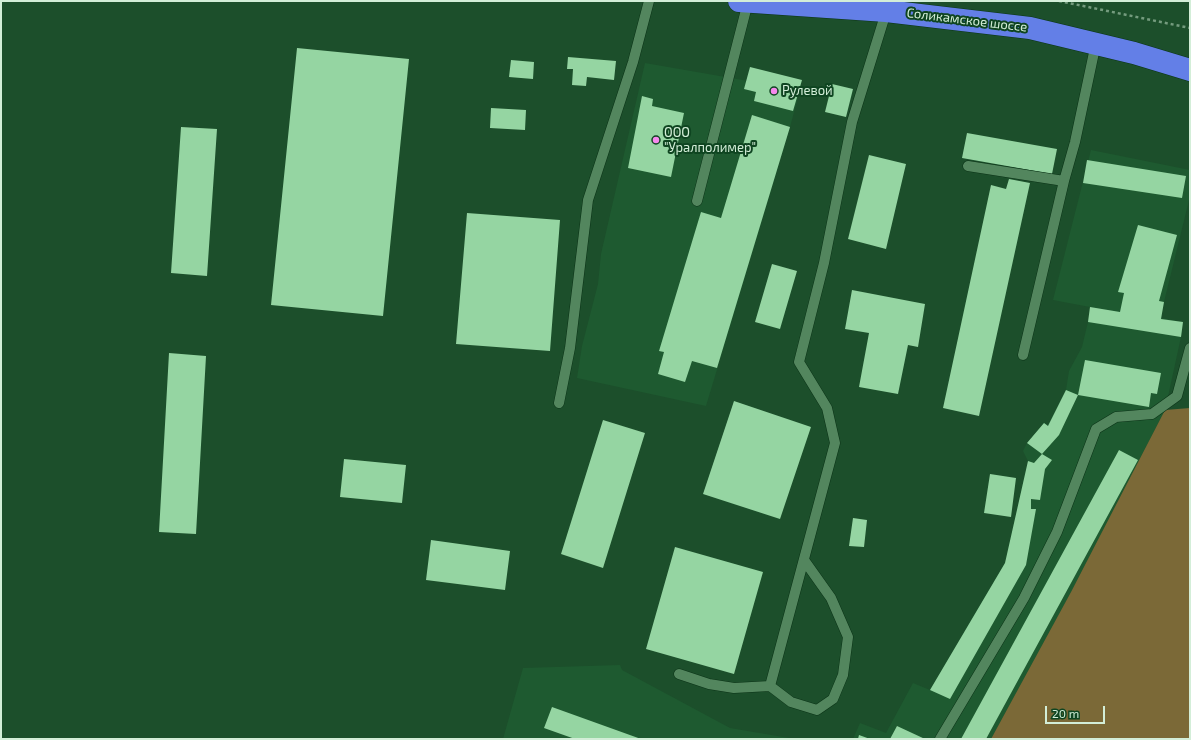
<!DOCTYPE html>
<meta charset="utf-8">
<style>
body{margin:0}
#map{position:relative;width:1191px;height:740px;overflow:hidden;background:#1c4f2b;font-family:"Exo 2",sans-serif}
canvas{display:block}
.frame{position:absolute;inset:0;border:2px solid #d3eed8;pointer-events:none}
.scale{position:absolute;left:1045px;top:706px;width:60px;height:18px;box-sizing:border-box;border:2px solid #d3eed8;border-top:0;padding-left:5px;font-size:12px;line-height:14px;white-space:nowrap;color:#d3eed8;-webkit-text-stroke:3px #0f4521;paint-order:stroke}
</style>
<div id="map">
<canvas width="1191" height="740"></canvas>
<div class="frame"></div>
<div class="scale">20 m</div>
</div>
<script>
const g = document.querySelector('canvas').getContext('2d');
g.lineJoin = 'round';
function fill(path, color) { g.fillStyle = color; g.fill(path, 'evenodd'); }
const shape = rows => new Path2D(rows.map(r => 'M' + r).join(''));
function strokePath(path, color, width, dash) { g.strokeStyle = color; g.lineWidth = width; g.lineCap = dash ? 'butt' : 'round'; g.setLineDash(dash || []); g.stroke(path); }
function label(font, color, halo, rows, align = 'center') {
  g.font = font + ' "Exo 2",sans-serif'; g.lineWidth = 4; g.setLineDash([]); g.textBaseline = 'middle'; g.strokeStyle = halo; g.fillStyle = color; for (const [text, x, y, turn = 0] of rows) {
    g.save(); g.translate(x, y); g.rotate((+turn || 0) * Math.PI / 180); g.textAlign = isNaN(turn) ? turn : align; if (halo) g.strokeText(text, 0, 0); g.fillText(text, 0, 0); g.restore();
  }
}
const built = shape([
 [645,63,800,90,790,127,706,406,577,378,582,346,598,284,601,254],
 [1091,150,1190,170,1190,196,1164,302,1161,318,1183,322,1181,337,1165,410,1071,592,991,739,853,739,860,723,886,733,913,683,930,690,1005,563,1028,461,1023,451,1027,443,1044,423,1048,425,1066,390,1069,371,1082,347,1088,322,1090,307,1053,300],
 [620,665,622,670,730,728,795,739,503,739,523,668]
]);
const green = shape([
 [1190,408,1190,739,991,739,1071,592,1165,410]
]);
const building = shape([
 [297,48,409,59,383,316,271,305],
 [568,57,616,61,614,80,587,77,586,86,572,85,573,69,567,69],
 [511,60,534,62,533,79,509,77],
 [750,67,802,80,793,111,754,101,756,92,744,89],
 [832,84,853,89,846,117,825,112],
 [642,96,653,99,652,106,684,113,671,177,628,168],
 [491,108,526,110,525,130,490,128],
 [752,115,790,127,717,368,692,361,685,382,658,374,664,352,659,351,701,212,721,218],
 [181,127,217,129,207,276,171,273],
 [967,133,1057,149,1052,174,962,158],
 [869,155,906,164,886,249,848,239],
 [1087,160,1186,176,1182,198,1083,183],
 [1009,179,1030,183,979,416,943,408,991,185,1006,189],
 [467,213,560,220,550,351,456,344],
 [1138,225,1177,235,1159,301,1164,302,1161,319,1183,322,1181,337,1088,322,1090,307,1120,312,1124,293,1118,292],
 [772,264,797,271,780,329,755,322],
 [852,290,925,304,918,347,908,345,898,394,859,387,869,333,845,329],
 [169,353,206,356,196,534,159,532],
 [1085,360,1161,373,1157,394,1151,393,1149,407,1078,395],
 [1066,390,1078,395,1059,435,1042,454,1027,443,1044,423,1048,426],
 [734,401,811,427,780,519,703,494],
 [603,420,645,433,603,568,561,554],
 [1119,450,1138,460,986,739,961,739],
 [1042,454,1052,460,1045,469,1040,500,1031,499,1031,509,1036,509,1026,565,950,699,930,690,1005,563,1028,461,1034,463],
 [344,459,406,465,402,503,340,497],
 [990,474,1016,478,1011,517,984,513],
 [853,518,867,520,864,547,849,546],
 [431,540,510,551,505,590,426,580],
 [675,547,763,572,734,674,646,649],
 [552,707,641,739,575,739,544,728],
 [897,726,925,739,890,739],
 [859,735,870,739,858,739]
]);
const path = shape([
 [1059,1,1190,28]
]);
const lane = shape([
 [968,166,1064,181],
 [697,201,748,2],
 [1023,355,1064,181,1075,142,1096,43],
 [559,403,570,348,588,200,633,62,649,1],
 [679,674,709,684,734,688,770,686,791,702,817,710,833,699,843,675,848,637,831,598,804,560],
 [770,686,835,443,827,408,799,362,824,263,852,122,887,9],
 [940,739,1024,598,1057,532,1096,429,1116,417,1152,414,1177,396,1190,348]
]);
const highway = shape([
 [739,1,886,11,1030,28,1134,53,1190,70]
]);
const markers = [
 [774,91,4,"#f689ed"],
 [656,140,4,"#f689ed"]
];
const streetNames = [
 ["Соликамское шоссе",967,20,7]
];
const poiNames = [
 ["Рулевой",782,91],
 ["OOO",664,133],
 ["\"Уралполимер\"",664,148]
];
fill(built, '#1e5a30');
fill(green, '#7b6937');
fill(building, '#95d5a2');
strokePath(lane, '#0b3317', 11);
strokePath(highway, '#0b3317', 23);
strokePath(path, '#749b7e', 2.5, [3, 3]);
strokePath(lane, '#53865e', 10);
strokePath(highway, '#637fe7', 22);
for (const [x, y, r, color] of markers) { const dot = new Path2D(); dot.arc(x, y, r, 0, 2 * Math.PI); g.fillStyle = color; g.fill(dot); strokePath(dot, '#0f4521', 1.5); }
label('13px', '#d3eed8', '#0f4521', streetNames);
label('13px', '#d3eed8', '#0f4521', poiNames, 'left');
</script>
